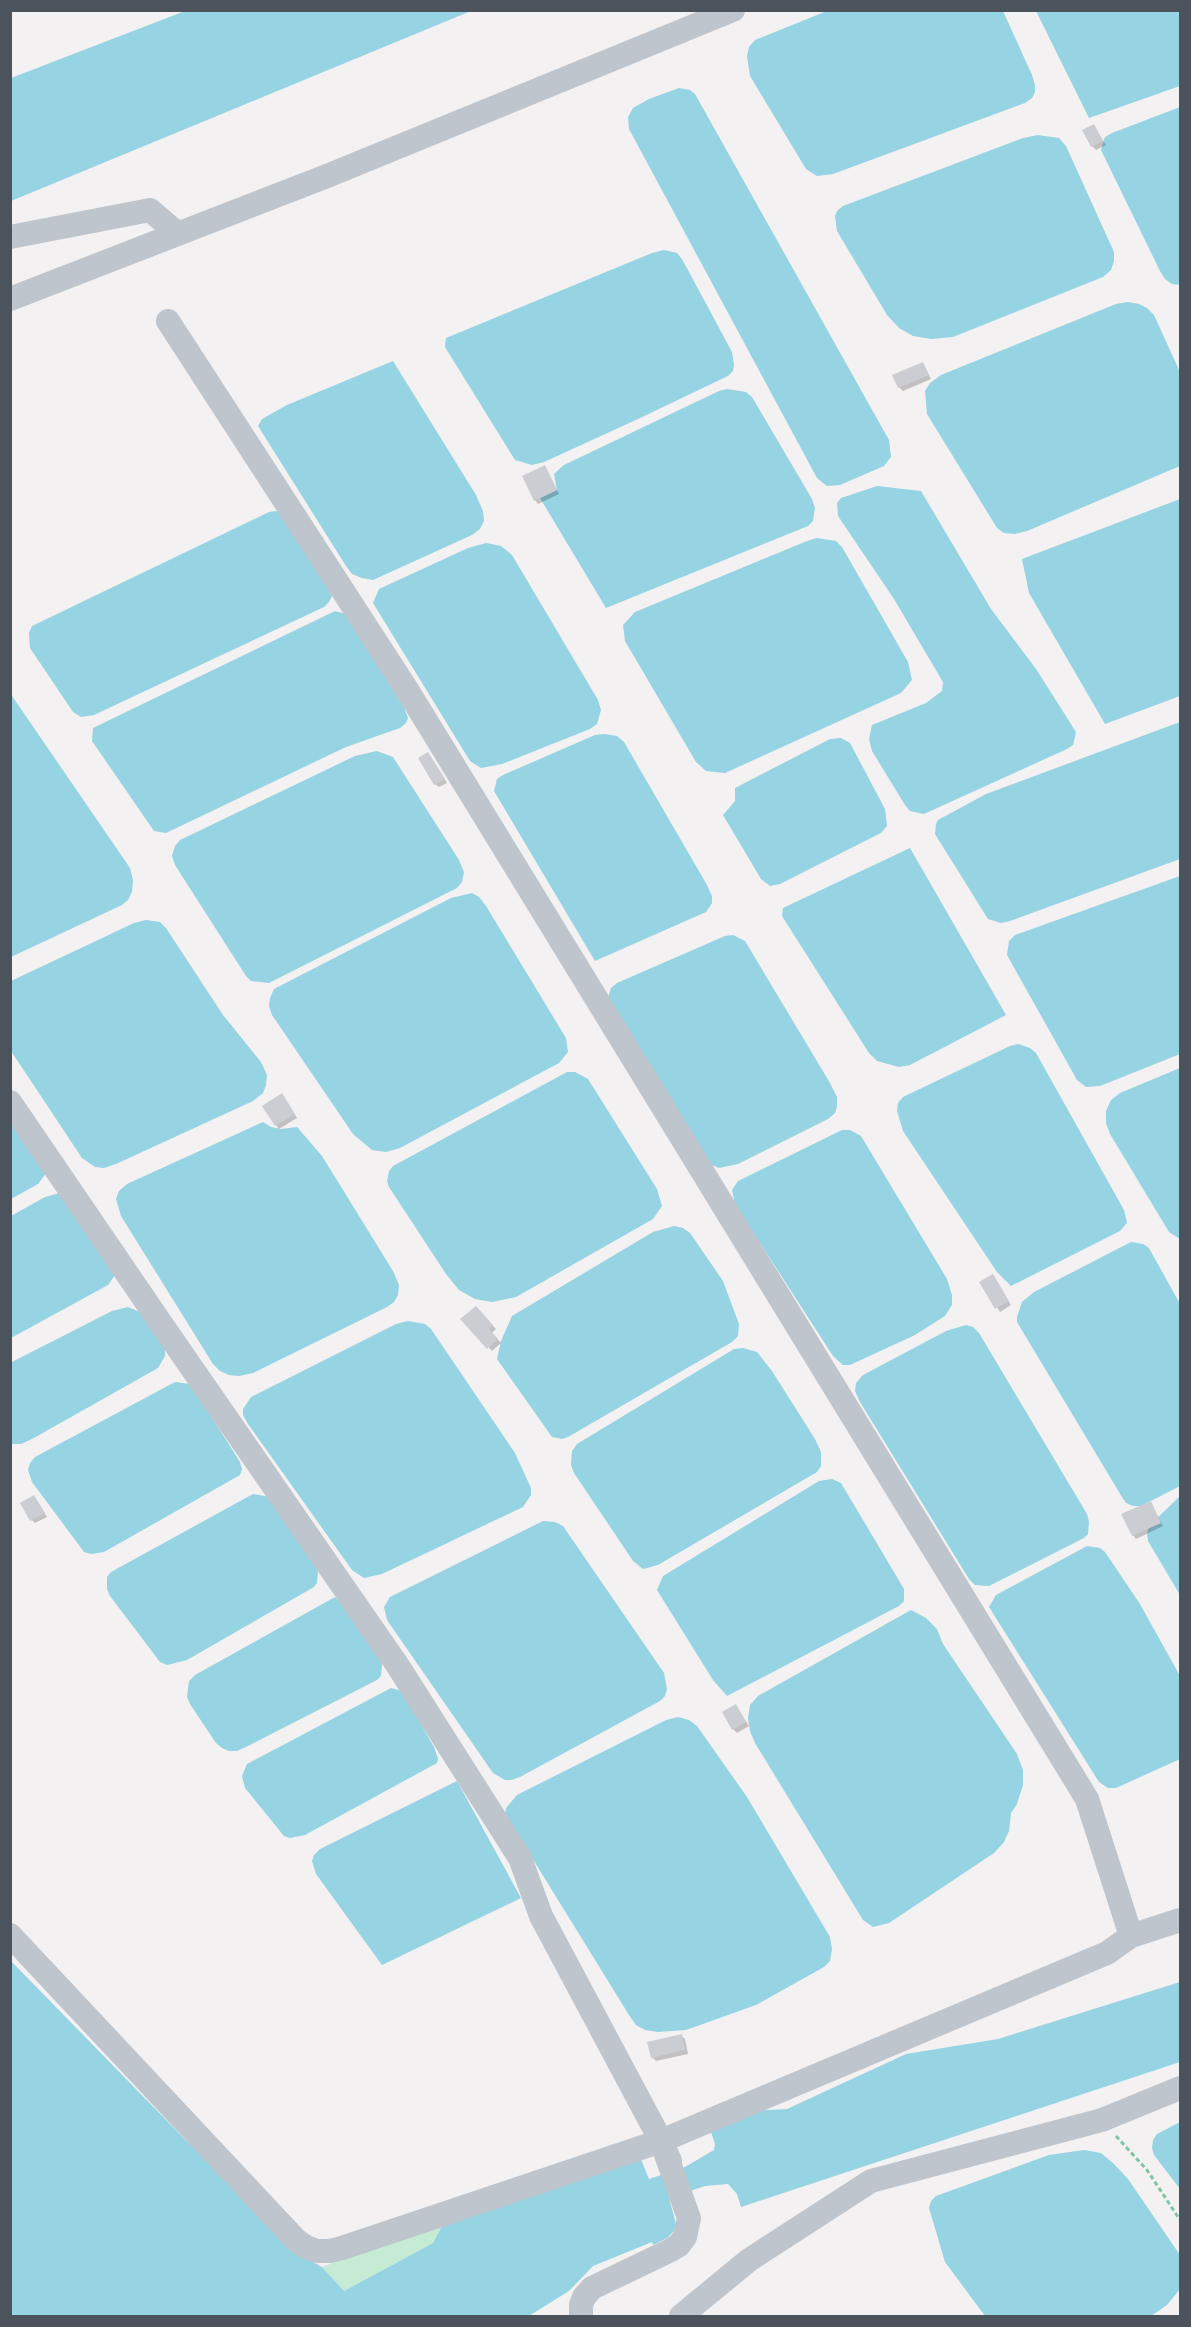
<!DOCTYPE html>
<style>
body{margin:0}
#map{position:relative;width:1191px;height:2327px;overflow:hidden;background:#f3f1f1;font-family:Raleway,sans-serif}
canvas{display:block}
.frame{position:absolute;inset:0;border:12px solid #4b545c;pointer-events:none}
</style>
<div id="map">
<canvas width="1191" height="2327"></canvas>
<div class="frame"></div>
</div>
<script>
const g = document.querySelector('canvas').getContext('2d');
g.lineJoin = 'round';
function fill(path, color) { g.fillStyle = color; g.fill(path, 'evenodd'); }
const shape = rows => new Path2D(rows.map(r => 'M' + r).join(''));
function strokePath(path, color, width, dash) { g.strokeStyle = color; g.lineWidth = width; g.lineCap = dash ? 'butt' : 'round'; g.setLineDash(dash || []); g.stroke(path); }
const green = shape([
 [444,2222,433,2243,344,2291,322,2267]
]);
const water = shape([
 [185,11,185,10,471,11,11,201,11,78],
 [827,11,1003,11,1032,75,1035,85,1035,92,1032,98,1025,103,833,174,817,176,806,169,750,76,747,56,749,47,755,40],
 [1036,11,1180,11,1180,86,1089,118],
 [679,88,690,90,695,94,889,440,891,457,884,466,840,485,827,486,817,478,629,129,628,117,633,108,649,99],
 [1180,107,1180,285,1172,284,1165,279,1160,271,1101,150,1105,137,1112,133],
 [1038,135,1059,138,1066,146,1114,252,1114,261,1111,270,1103,277,953,337,931,339,913,336,899,328,887,315,837,231,835,216,837,211,843,206,1023,138],
 [664,250,677,253,682,259,732,352,734,365,733,371,728,376,638,419,544,462,532,465,515,460,445,347,446,338,652,253],
 [1128,302,1139,304,1147,308,1154,315,1180,372,1180,466,1027,531,1015,534,1004,533,997,528,927,414,925,391,930,383,941,375,1116,304],
 [393,361,476,495,483,511,484,521,480,529,472,535,373,580,362,578,352,574,346,566,258,426,262,419,287,405],
 [727,389,746,392,752,397,812,499,815,508,813,521,808,526,606,608,540,498,557,490,554,474,564,465,719,391],
 [877,486,921,491,991,609,1036,669,1076,732,1073,745,1067,749,924,814,910,811,905,805,872,751,869,739,872,725,926,703,942,691,943,682,894,599,838,516,837,503,841,498],
 [1180,499,1180,696,1105,724,1029,593,1022,559],
 [276,511,283,513,332,596,329,602,324,607,94,715,81,717,73,712,30,648,29,633,32,626,269,512],
 [817,538,836,541,842,547,908,662,912,680,901,693,725,773,706,771,696,762,625,641,623,625,635,612,807,541],
 [486,543,501,546,512,555,598,700,601,710,597,724,590,729,502,764,481,768,470,761,373,603,379,589,468,548],
 [335,611,346,614,404,707,408,718,406,723,400,728,346,747,166,833,154,831,92,741,93,728],
 [10,693,130,868,133,880,132,892,128,900,122,905,11,957],
 [1180,722,1180,859,1010,921,1001,923,988,919,935,834,936,824,938,820,986,794],
 [604,734,617,736,624,742,707,885,712,896,712,903,706,912,595,961,494,791,497,779,503,775,595,735],
 [841,738,850,743,885,809,887,826,881,833,780,884,770,886,761,879,723,815,735,801,735,788,830,739],
 [377,751,393,757,459,860,464,872,462,882,457,888,269,983,251,981,246,976,175,865,172,856,175,846,180,840,355,756],
 [910,848,1006,1015,910,1065,899,1067,877,1061,869,1053,782,916,783,908],
 [1180,876,1180,1054,1100,1086,1086,1087,1077,1080,1007,955,1009,941,1015,935],
 [472,893,479,897,486,906,566,1038,568,1052,559,1063,400,1148,386,1152,372,1150,353,1134,272,1015,269,1006,270,998,274,989,451,898],
 [146,920,160,922,166,928,223,1015,261,1062,267,1075,266,1085,263,1093,253,1101,116,1164,104,1168,95,1167,82,1158,11,1051,11,981,134,923],
 [733,935,745,941,830,1083,837,1097,837,1106,835,1113,828,1119,738,1164,719,1168,712,1165,609,1002,609,994,611,988,617,983,725,936],
 [1018,1044,1030,1048,1036,1053,1124,1210,1127,1223,1120,1231,1011,1286,997,1272,903,1131,897,1111,898,1103,903,1097,1010,1046],
 [1180,1068,1180,1239,1169,1232,1110,1134,1106,1123,1106,1111,1111,1100,1120,1093],
 [567,1072,575,1072,588,1079,657,1189,662,1206,653,1219,516,1297,492,1302,475,1299,459,1290,446,1274,389,1187,387,1181,389,1171,393,1166],
 [11,1119,47,1172,38,1184,11,1199],
 [263,1122,271,1127,281,1129,297,1127,322,1156,393,1271,399,1285,398,1295,394,1302,387,1307,253,1373,239,1376,229,1375,220,1371,213,1364,121,1216,116,1199,119,1191,127,1184],
 [842,1130,850,1130,861,1136,947,1279,952,1295,952,1305,945,1316,915,1335,850,1365,843,1365,833,1356,735,1204,732,1190,738,1181],
 [60,1193,115,1275,108,1285,11,1338,11,1216,45,1197],
 [674,1226,683,1228,690,1233,723,1281,739,1324,738,1336,732,1342,568,1437,562,1439,552,1437,497,1359,501,1341,512,1316,653,1232],
 [1131,1242,1143,1244,1149,1248,1180,1304,1180,1486,1141,1506,1133,1506,1126,1503,1122,1497,1017,1322,1017,1317,1022,1302,1034,1292],
 [128,1307,140,1312,165,1348,165,1356,158,1368,32,1439,21,1444,11,1444,10,1363,112,1311],
 [408,1321,425,1324,431,1329,515,1453,531,1488,531,1495,523,1507,382,1574,364,1578,352,1570,248,1424,243,1415,243,1409,251,1397,396,1324],
 [966,1325,973,1327,979,1333,1087,1514,1089,1522,1088,1534,1084,1538,989,1586,975,1585,969,1579,860,1402,855,1391,856,1383,863,1375,946,1331],
 [743,1348,757,1352,772,1371,815,1439,821,1452,821,1466,817,1472,658,1565,643,1569,633,1561,574,1473,571,1465,572,1451,577,1444,734,1349],
 [175,1382,190,1384,194,1389,240,1462,242,1469,240,1475,104,1552,91,1554,84,1552,32,1482,28,1470,30,1463,35,1457],
 [832,1479,841,1483,904,1589,904,1601,899,1606,727,1696,713,1680,657,1590,663,1576,819,1481],
 [253,1494,265,1496,270,1499,318,1571,317,1583,314,1587,187,1660,167,1665,160,1662,110,1596,107,1589,107,1577,111,1572],
 [1180,1496,1180,1595,1148,1541,1147,1534,1149,1526],
 [543,1521,555,1522,563,1526,664,1673,667,1689,665,1696,660,1701,520,1777,511,1780,505,1780,493,1773,387,1620,384,1607,390,1597],
 [1087,1546,1100,1548,1105,1552,1140,1604,1180,1676,1180,1759,1116,1788,1108,1788,1099,1782,989,1607,996,1595],
 [335,1597,344,1606,379,1657,382,1664,381,1676,377,1680,246,1747,237,1751,229,1751,222,1748,216,1743,190,1704,187,1697,189,1681,195,1675],
 [911,1610,926,1618,937,1629,943,1644,1017,1754,1023,1770,1023,1785,1017,1804,1011,1813,1009,1831,1004,1842,994,1853,889,1923,873,1927,863,1920,755,1743,750,1731,748,1718,750,1705,758,1696],
 [391,1688,402,1691,434,1747,438,1759,437,1763,305,1835,290,1838,284,1836,245,1788,242,1776,247,1764],
 [678,1717,689,1720,697,1726,747,1797,830,1937,832,1949,830,1961,824,1967,756,2005,686,2030,658,2032,645,2030,636,2025,629,2015,505,1814,506,1808,517,1795,666,1720],
 [457,1781,521,1898,382,1965,316,1874,312,1861,314,1855,320,1849],
 [10,1960,294,2251,322,2267,344,2291,433,2243,444,2222,637,2150,649,2179,685,2167,714,2150,715,2144,708,2123,748,2111,787,2109,906,2054,998,2039,1180,1982,1180,2062,741,2207,737,2194,728,2184,705,2186,669,2198,676,2224,674,2231,667,2238,653,2245,652,2242,593,2266,569,2291,529,2316,11,2316],
 [1180,2122,1180,2189,1154,2155,1152,2148,1153,2140,1157,2134],
 [1084,2150,1101,2153,1113,2163,1128,2179,1180,2255,1180,2289,1167,2305,1151,2316,985,2316,945,2262,929,2208,931,2201,936,2196,1049,2155]
]);
const shadow = shape([
 [1094,126,1106,145,1096,150,1092,146],
 [923,364,931,379,903,391,899,387],
 [545,467,559,494,538,504,535,500],
 [428,754,447,783,439,787,435,784],
 [285,1099,297,1118,279,1129,276,1125],
 [992,1275,1011,1305,1000,1312,981,1282],
 [476,1308,496,1329,492,1333,501,1343,492,1351,463,1320],
 [34,1497,47,1517,35,1523,32,1520],
 [1150,1503,1163,1526,1136,1539,1133,1535],
 [736,1706,749,1726,737,1733,733,1729],
 [681,2036,685,2039,688,2054,656,2061,652,2057]
]);
const building = shape([
 [1094,124,1103,141,1091,147,1082,130],
 [923,362,929,375,898,388,892,375],
 [545,465,557,490,534,501,522,476],
 [428,752,445,779,434,785,418,758],
 [282,1093,295,1114,275,1126,262,1106],
 [993,1274,1009,1301,995,1309,979,1282],
 [476,1306,493,1325,489,1329,498,1339,487,1349,460,1319],
 [34,1495,45,1513,30,1521,20,1503],
 [1151,1501,1161,1523,1132,1536,1121,1514],
 [736,1704,746,1722,732,1730,722,1712],
 [682,2034,685,2050,651,2058,647,2042]
]);
const path = shape([
 [1116,2136,1147,2170,1180,2220]
]);
const minor = shape([
 [10,237,150,210,178,234],
 [10,299,327,176,733,10],
 [168,321,406,688,1087,1799,1131,1936],
 [10,1102,160,1322,398,1666,520,1858,541,1916,661,2141,670,2161],
 [10,1935,296,2240,306,2247,317,2251,330,2251,342,2248,661,2141,689,2218,685,2237,679,2245,671,2250,592,2288,584,2297,581,2305,581,2316],
 [661,2141,1107,1953,1131,1936,1180,1920],
 [681,2316,749,2260,871,2181,1102,2120,1180,2088]
]);
fill(green, '#c5ebd4');
fill(water, '#96d3e3');
fill(shadow, '#0003');
fill(building, '#cbcdd3');
strokePath(path, '#80c6a4', 3, [4.5, 3]);
strokePath(minor, '#bec5cc', 24);
</script>
